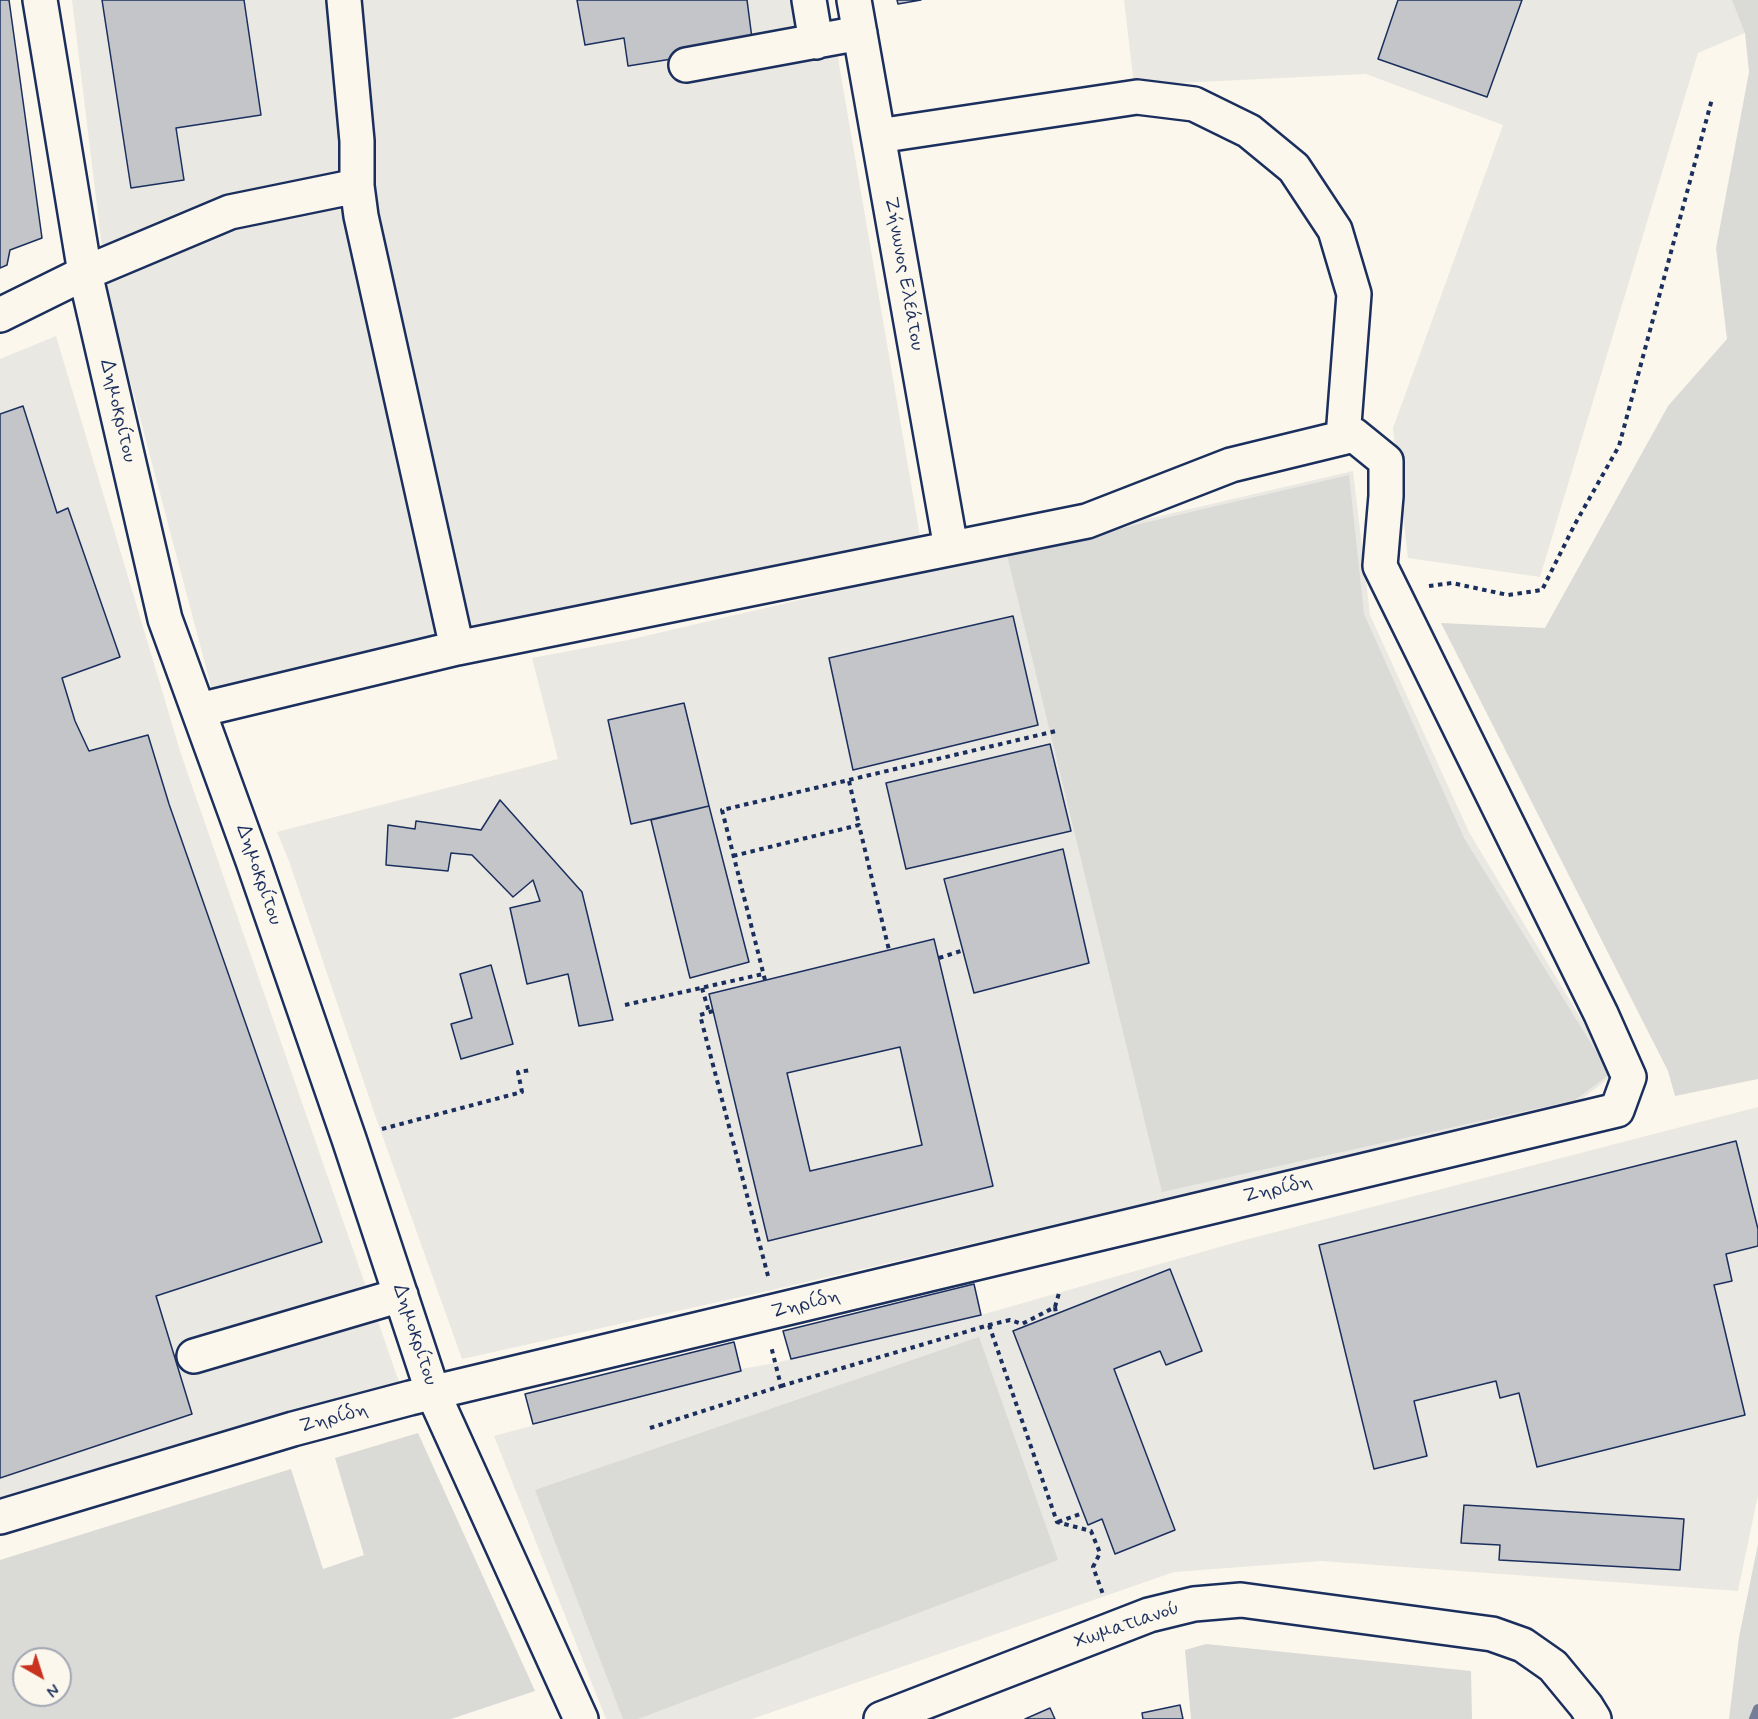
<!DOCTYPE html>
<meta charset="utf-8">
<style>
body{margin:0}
#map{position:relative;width:1758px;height:1719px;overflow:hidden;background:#fbf7ec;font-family:Mynerve,sans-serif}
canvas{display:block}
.north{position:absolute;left:12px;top:1647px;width:60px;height:60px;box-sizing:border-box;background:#fbf7ec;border:2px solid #a1a7b3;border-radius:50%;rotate:141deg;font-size:16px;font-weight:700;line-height:24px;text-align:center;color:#1b2f5e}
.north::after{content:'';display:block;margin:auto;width:21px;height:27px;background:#c8321e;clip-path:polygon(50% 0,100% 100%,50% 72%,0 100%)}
</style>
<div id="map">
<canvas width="1758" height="1719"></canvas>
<div class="north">N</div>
</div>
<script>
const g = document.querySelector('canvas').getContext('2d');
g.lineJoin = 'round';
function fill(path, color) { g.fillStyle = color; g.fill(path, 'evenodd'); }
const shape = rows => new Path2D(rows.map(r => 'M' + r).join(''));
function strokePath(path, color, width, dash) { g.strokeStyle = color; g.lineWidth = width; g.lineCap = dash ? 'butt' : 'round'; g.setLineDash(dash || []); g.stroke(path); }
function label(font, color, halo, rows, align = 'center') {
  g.font = font + ' Mynerve,sans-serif'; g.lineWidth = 6; g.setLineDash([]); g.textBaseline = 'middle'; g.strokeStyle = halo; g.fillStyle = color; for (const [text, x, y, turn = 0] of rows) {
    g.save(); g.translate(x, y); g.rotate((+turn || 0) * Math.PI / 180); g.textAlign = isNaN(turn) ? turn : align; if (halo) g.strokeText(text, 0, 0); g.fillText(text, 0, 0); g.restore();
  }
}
const built = shape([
 [72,0,828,0,920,536,212,690,108,297],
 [1124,0,1758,0,1758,24,1745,33,1698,53,1540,577,1408,558,1393,428,1503,125,1366,74,1134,85],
 [56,336,181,754,399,1382,0,1501,0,359],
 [1353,471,1370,615,1469,832,1614,1074,1577,1103,772,1290,462,1359,375,1115,289,861,277,832,558,759,532,658,628,640],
 [1758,1107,1758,1495,1738,1591,1321,1561,1174,1572,752,1719,606,1719,494,1436,741,1369,775,1363,981,1315,1237,1242]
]);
const green = shape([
 [1732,0,1758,0,1758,1079,1675,1096,1668,1071,1441,623,1545,628,1668,406,1727,339,1716,248,1749,72,1745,33],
 [1349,475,1364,614,1464,838,1610,1074,1575,1100,1162,1192,1007,555],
 [979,1337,1058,1560,638,1719,623,1719,535,1490],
 [418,1433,535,1691,451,1719,0,1719,0,1560,291,1469,323,1569,364,1555,335,1458],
 [24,1659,60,1659,60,1695,24,1695],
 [1758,1544,1758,1719,1729,1719,1739,1637],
 [1206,1644,1471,1671,1472,1719,1191,1719,1185,1650]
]);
const stream = shape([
 [1754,1719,1758,1709]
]);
const building = shape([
 [0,0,9,0,42,238,10,250,7,265,0,268,0,0],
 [102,0,244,0,261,115,176,128,184,180,131,188,102,0],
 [577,0,747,0,753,46,628,66,624,38,585,45,577,0],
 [897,0,921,0,898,4,897,0],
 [1398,0,1522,0,1487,97,1378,59,1398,0],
 [23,406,57,513,68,508,120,657,62,678,75,721,89,751,148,735,169,804,322,1242,156,1296,192,1414,0,1478,0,414,23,406],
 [1013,616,1038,725,853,770,829,658,1013,616],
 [684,703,709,806,631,824,608,720,684,703],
 [1050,744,1071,831,906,869,886,783,1050,744],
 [500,800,582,892,613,1020,579,1026,568,974,527,984,510,908,540,901,533,880,513,897,472,855,451,853,448,871,386,865,388,825,415,829,416,821,481,830,500,800],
 [709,806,749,962,690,978,651,820,709,806],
 [1063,849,1089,963,974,993,944,879,1063,849],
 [934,939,993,1186,768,1241,709,994,934,939],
 [900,1047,922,1145,810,1171,787,1073,900,1047],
 [491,965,513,1044,461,1059,451,1024,472,1018,460,974,491,965],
 [1736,1141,1758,1229,1758,1246,1726,1254,1732,1281,1714,1285,1745,1415,1537,1467,1519,1393,1500,1398,1496,1381,1414,1401,1427,1456,1374,1469,1319,1245,1736,1141],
 [1170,1269,1202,1351,1166,1365,1160,1351,1114,1369,1175,1530,1115,1554,1102,1519,1088,1525,1013,1331,1170,1269],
 [974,1284,981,1315,791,1359,783,1331,974,1284],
 [734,1342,741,1371,533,1424,525,1394,734,1342],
 [1464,1505,1684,1519,1680,1570,1499,1560,1500,1545,1461,1543,1464,1505],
 [1180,1705,1183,1719,1143,1719,1142,1713,1180,1705],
 [1050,1708,1055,1719,1025,1719,1050,1708]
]);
const path = shape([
 [1429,586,1452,583,1508,595,1542,590,1575,524,1619,446,1712,99],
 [849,781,859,825],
 [733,856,859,825,889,950],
 [939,958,964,950],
 [765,980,722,810,1056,731],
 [702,988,709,1012],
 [625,1005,763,974],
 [713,1011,700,1015,768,1276],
 [382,1129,522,1092,518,1072,531,1070],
 [1055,1307,1059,1293],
 [989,1325,1057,1522,1091,1531,1100,1553,1093,1567,1104,1597],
 [781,1386,989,1325,1010,1320,1022,1324,1055,1307,1056,1314],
 [650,1428,781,1386,771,1346],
 [1058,1522,1083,1513]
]);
const minor = shape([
 [40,0,85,273,165,619,253,861,349,1139,433,1393,581,1719],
 [344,0,357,141,357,186,361,216,457,648],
 [809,0,816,42],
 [854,0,951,548],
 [686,65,860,33],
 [878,136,1137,97,1194,104,1249,131,1294,168,1335,230,1354,294,1343,437],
 [0,315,85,273,230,212,357,186],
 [194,1356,401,1295],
 [0,1517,293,1429,410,1398,1617,1110,1629,1077,1601,1014,1380,566,1386,496,1386,461,1354,435,1231,465,1087,521,457,648,199,710],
 [881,1719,1149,1615,1194,1604,1241,1600,1492,1634,1523,1645,1553,1666,1586,1706,1594,1719]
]);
const streetNames = [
 ["Ζήνωνος Ελεάτου",903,274,80],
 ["Δημοκρίτου",117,411,77],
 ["Δημοκρίτου",258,875,71],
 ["Ζηρίδη",1278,1190,-13],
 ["Ζηρίδη",806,1305,-14],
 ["Δημοκρίτου",414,1335,72],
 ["Ζηρίδη",334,1419,-15],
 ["Χωματιανού",1127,1626,-19]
];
fill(built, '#eae8e2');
fill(green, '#dadad7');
strokePath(stream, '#747e96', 10);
fill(building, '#c3c5c9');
strokePath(building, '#1b2f5e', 1.5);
strokePath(minor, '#1b2f5e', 38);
strokePath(path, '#1b2f5e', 4, [4.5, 4.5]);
strokePath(minor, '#fbf7ec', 33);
label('20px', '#1b2f5e', '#fbf7ec', streetNames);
</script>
